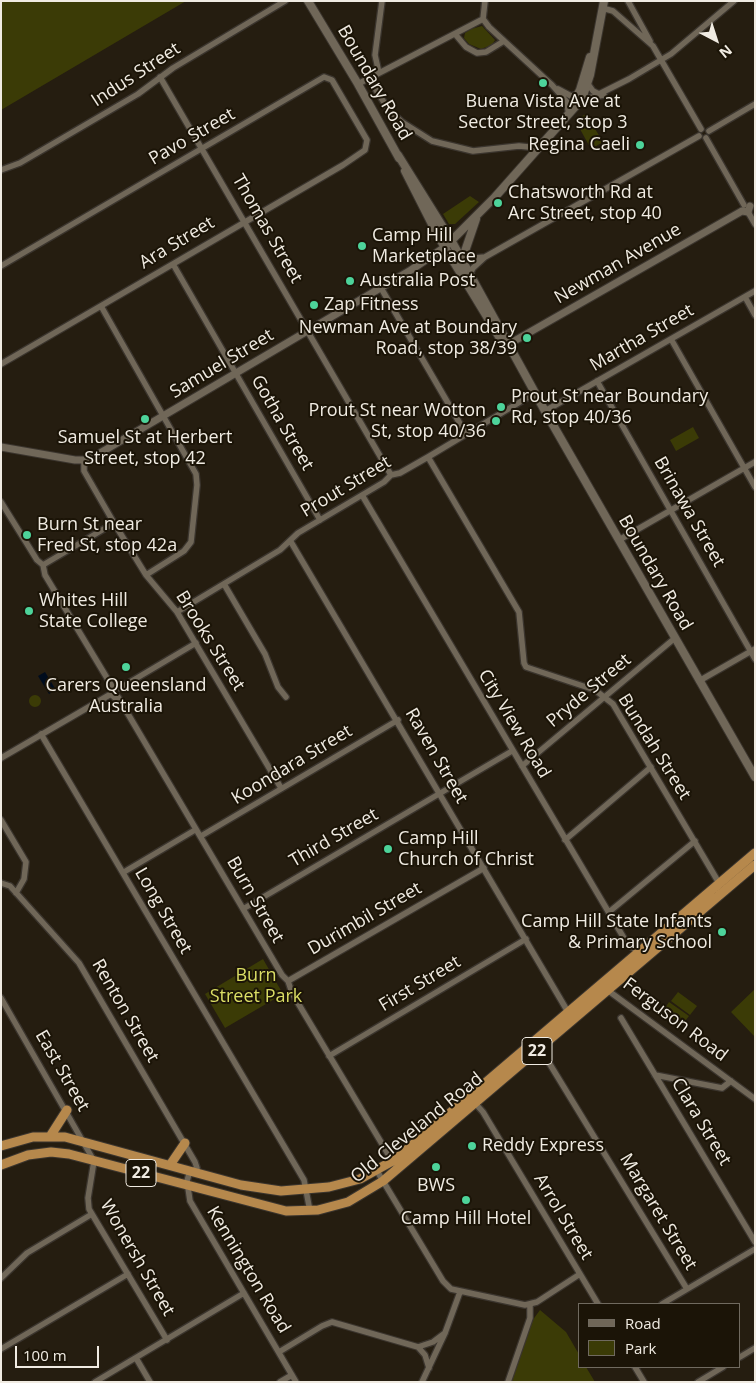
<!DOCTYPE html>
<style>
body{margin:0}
#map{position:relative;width:756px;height:1383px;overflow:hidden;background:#251d10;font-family:"Open Sans",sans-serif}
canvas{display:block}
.frame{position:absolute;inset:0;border:2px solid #f0ebe2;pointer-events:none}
.legend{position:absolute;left:578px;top:1303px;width:162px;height:65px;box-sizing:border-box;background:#1b1407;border:1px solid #706a5f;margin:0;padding:6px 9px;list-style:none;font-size:15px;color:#f0ebe2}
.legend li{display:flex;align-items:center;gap:10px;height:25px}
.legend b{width:25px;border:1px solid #706a5f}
.north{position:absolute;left:691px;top:15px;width:50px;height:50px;-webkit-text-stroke:4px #1b1407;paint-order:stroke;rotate:140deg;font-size:14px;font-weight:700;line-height:20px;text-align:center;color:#f0ebe2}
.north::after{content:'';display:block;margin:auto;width:18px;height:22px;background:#f0ebe2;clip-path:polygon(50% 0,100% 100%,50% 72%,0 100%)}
.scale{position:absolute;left:15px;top:1346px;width:84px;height:22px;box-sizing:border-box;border:2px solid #f0ebe2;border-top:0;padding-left:6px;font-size:15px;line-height:18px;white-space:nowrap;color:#f0ebe2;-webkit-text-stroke:4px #1b1407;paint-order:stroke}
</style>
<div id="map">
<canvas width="756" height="1383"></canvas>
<div class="frame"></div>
<ul class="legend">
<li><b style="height:6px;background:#706758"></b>Road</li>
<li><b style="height:14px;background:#3b3b06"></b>Park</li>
</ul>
<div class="north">N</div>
<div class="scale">100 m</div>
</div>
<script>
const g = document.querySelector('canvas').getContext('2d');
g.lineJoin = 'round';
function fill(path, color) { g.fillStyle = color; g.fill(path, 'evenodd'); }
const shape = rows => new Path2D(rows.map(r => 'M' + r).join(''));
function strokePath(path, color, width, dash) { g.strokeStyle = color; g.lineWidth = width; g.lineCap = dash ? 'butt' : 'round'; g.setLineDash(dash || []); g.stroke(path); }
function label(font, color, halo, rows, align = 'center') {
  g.font = font + ' "Open Sans",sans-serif'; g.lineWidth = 4; g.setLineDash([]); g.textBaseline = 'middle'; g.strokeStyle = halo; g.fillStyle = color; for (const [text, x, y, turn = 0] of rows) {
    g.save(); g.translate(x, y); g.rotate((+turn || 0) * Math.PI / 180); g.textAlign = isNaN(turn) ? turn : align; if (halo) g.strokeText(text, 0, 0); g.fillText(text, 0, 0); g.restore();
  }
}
const green = shape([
 [1,1,186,1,1,110],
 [482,26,495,40,492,45,481,49,469,44,464,38,465,33,471,29],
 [586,114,603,142,591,149,575,120],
 [470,196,479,202,455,224,449,224,443,214],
 [693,427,699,438,676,451,670,440],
 '29 701a6 6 0 1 1 12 0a6 6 0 1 1-12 0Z',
 [263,959,283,994,225,1028,205,994],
 [755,989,755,1037,731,1012],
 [678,992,697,1006,690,1015,671,1001],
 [669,1002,689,1016,682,1025,663,1011],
 [540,1310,566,1332,580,1356,580,1367,586,1367,595,1382,511,1382,532,1321]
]);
const water = shape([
 [45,672,56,690,49,694,38,676]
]);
const minor = shape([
 [485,1,483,19,489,27,552,85,567,102,568,110],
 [628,1,650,41],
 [602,8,613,11,653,46,701,129],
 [455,34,466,47,477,53,486,52,504,41],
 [379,73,375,55,382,1],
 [373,76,376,90,389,110,402,122,432,141,473,151,519,146,529,147,535,151],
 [160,77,391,475],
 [358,84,483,19],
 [588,84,593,91,599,94,629,79,671,54,734,1],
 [558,89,571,96,579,94],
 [582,99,604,95],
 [709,131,755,104],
 [706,138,744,205],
 [1,170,20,163,138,94,173,68,285,1],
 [748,212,755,224],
 [466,250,471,257,475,258,485,257],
 [173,264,320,520],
 [1,266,324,77,332,80,367,140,365,150,343,165,1,364],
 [470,274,473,268,485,257,699,136],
 [381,288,466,434],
 [745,297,755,315],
 [101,306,196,474,197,485,191,542,184,551,146,575],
 [671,339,755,487],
 [597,381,755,659],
 [545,411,755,291],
 [428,457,519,612,524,663,526,667,595,690,613,704,719,883],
 [84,460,84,471,114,523,146,575,177,612,281,788],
 [362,495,628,945,641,952],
 [1,502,37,560,43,565,45,575,113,688],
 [619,540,755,462],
 [291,542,568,1012],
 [43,565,114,523],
 [224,584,265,654,278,687,286,697],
 [177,612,280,550,298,533,384,482,391,475,400,473,428,457,535,393],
 [699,681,755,649],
 [120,688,196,643],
 [111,694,115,698,118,697,282,975,288,981,292,993,394,1164],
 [41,734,304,1180,310,1211],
 [1,758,111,694],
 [522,766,675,638],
 [1,820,26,862,24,879,16,893],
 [201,836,398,720],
 [565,840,651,767],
 [124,872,195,830],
 [1,883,10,886,79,963,195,1162,197,1168,189,1174,187,1181,190,1201,296,1382],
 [243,909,512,751],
 [609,912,695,841],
 [288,981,484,868],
 [606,989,755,1099],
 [1,998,94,1161,88,1198,89,1209,167,1340],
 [621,1018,755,1242],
 [540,1048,687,1289],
 [329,1056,526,939],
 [655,1075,722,1088,731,1081],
 [474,1102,483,1112,598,1304],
 [377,1171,443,1281,451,1289,525,1305,537,1302,580,1274],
 [1,1278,27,1253,92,1214],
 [662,1304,755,1249],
 [418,1347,425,1355,429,1368],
 [1,1349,128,1274],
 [279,1352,322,1326,332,1322,418,1347,433,1342,445,1333],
 [740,1357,755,1348],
 [136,1358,150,1382],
 [635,1367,644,1382],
 [95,1382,244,1293],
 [280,1382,292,1375],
 [422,1382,445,1333,460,1292],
 [508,1382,530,1318,530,1304],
 [698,1382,723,1367]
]);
const tertiary = shape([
 [742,211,748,212,750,206],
 [509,344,742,211],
 [1,447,75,460,84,460,95,456,411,270,445,247]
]);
const secondary = shape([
 [308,1,358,84,399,158],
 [572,105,580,90,590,57],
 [398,155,451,240,545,411,755,777],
 [405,171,438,236,504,345],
 [448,244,495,197,582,99,590,75,604,1],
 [462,260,476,219]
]);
const trunk = shape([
 [51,1135,67,1110],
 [1,1146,33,1137,65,1137,241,1185,281,1191,329,1187,360,1179,396,1159,755,853],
 [1,1165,28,1155,51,1152,69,1154,286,1211,318,1210,348,1202,383,1181,755,865],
 [170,1165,185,1143]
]);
const markers = [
 [543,83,5,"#4dd39a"],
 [640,145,5,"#4dd39a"],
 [498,203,5,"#4dd39a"],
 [362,246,5,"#4dd39a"],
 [350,281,5,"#4dd39a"],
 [314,305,5,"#4dd39a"],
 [527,338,5,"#4dd39a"],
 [501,407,5,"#4dd39a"],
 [145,419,5,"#4dd39a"],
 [496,421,5,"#4dd39a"],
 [27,535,5,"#4dd39a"],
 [29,611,5,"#4dd39a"],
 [126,667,5,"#4dd39a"],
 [388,849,5,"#4dd39a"],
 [722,932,5,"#4dd39a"],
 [472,1146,5,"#4dd39a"],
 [436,1167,5,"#4dd39a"],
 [466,1200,5,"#4dd39a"]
];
const shields = [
 [537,1051,30],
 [141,1173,30]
];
const shieldNames = [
 ["22",537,1051],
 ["22",141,1173]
];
const streetNames = [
 ["Indus Street",136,75,-33],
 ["Boundary Road",374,83,60],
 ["Pavo Street",192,137,-30],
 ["Thomas Street",267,229,60],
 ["Ara Street",177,243,-31],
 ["Newman Avenue",618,264,-30],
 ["Martha Street",642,338,-30],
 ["Samuel Street",222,364,-31],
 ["Gotha Street",282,423,60],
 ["Prout Street",346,487,-31],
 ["Brinawa Street",689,512,60],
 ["Boundary Road",655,573,60],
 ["Brooks Street",210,641,58],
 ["Pryde Street",589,691,-40],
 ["City View Road",514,724,59],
 ["Bundah Street",654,747,58],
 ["Raven Street",436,756,60],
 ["Koondara Street",292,765,-31],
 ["Third Street",334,838,-30],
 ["Burn Street",255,900,60],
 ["Long Street",163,911,60],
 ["Durimbil Street",365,919,-30],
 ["First Street",420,984,-31],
 ["Renton Street",125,1011,60],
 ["Ferguson Road",675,1020,37],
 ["East Street",62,1071,60],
 ["Clara Street",701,1122,59],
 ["Old Cleveland Road",417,1128,-39],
 ["Margaret Street",658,1212,59],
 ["Arrol Street",563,1217,59],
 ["Wonersh Street",137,1258,60],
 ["Kennington Road",248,1270,59]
];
const poiNames = [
 ["Buena Vista Ave at",543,102,"center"],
 ["Sector Street, stop 3",543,123,"center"],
 ["Regina Caeli",630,145,"right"],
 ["Chatsworth Rd at",508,193],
 ["Arc Street, stop 40",508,214],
 ["Camp Hill",372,236],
 ["Marketplace",372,257],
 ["Australia Post",360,281],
 ["Zap Fitness",324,305],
 ["Newman Ave at Boundary",517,328,"right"],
 ["Road, stop 38/39",517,349,"right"],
 ["Prout St near Boundary",511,397],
 ["Rd, stop 40/36",511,418],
 ["Prout St near Wotton",486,411,"right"],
 ["St, stop 40/36",486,432,"right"],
 ["Samuel St at Herbert",145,438,"center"],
 ["Street, stop 42",145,459,"center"],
 ["Burn St near",37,525],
 ["Fred St, stop 42a",37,546],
 ["Whites Hill",39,601],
 ["State College",39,622],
 ["Carers Queensland",126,686,"center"],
 ["Australia",126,707,"center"],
 ["Camp Hill",398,839],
 ["Church of Christ",398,860],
 ["Camp Hill State Infants",712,922,"right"],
 ["& Primary School",712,943,"right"],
 ["Reddy Express",482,1146],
 ["BWS",436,1186,"center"],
 ["Camp Hill Hotel",466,1219,"center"]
];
const parkNames = [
 ["Burn",256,976],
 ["Street Park",256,997]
];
fill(green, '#3b3b06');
fill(water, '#000c1d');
strokePath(minor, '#3b352e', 8);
strokePath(tertiary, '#3b352e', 9);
strokePath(secondary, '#3b352e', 10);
strokePath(trunk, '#3b352e', 11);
strokePath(minor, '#706758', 5.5);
strokePath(tertiary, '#706758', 7);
strokePath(secondary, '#706758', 8);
strokePath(trunk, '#b6884c', 9);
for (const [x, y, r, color] of markers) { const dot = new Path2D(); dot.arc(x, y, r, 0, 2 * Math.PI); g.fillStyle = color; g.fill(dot); strokePath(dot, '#1b1407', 2); }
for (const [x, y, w] of shields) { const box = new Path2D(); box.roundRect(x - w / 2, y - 13.5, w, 27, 4); g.fillStyle = '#1b1407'; g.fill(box); strokePath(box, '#f0ebe2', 1); }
label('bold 16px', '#f0ebe2', null, shieldNames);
label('18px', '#f0ebe2', '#1b1407', streetNames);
label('18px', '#f0ebe2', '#1b1407', poiNames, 'left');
label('18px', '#dbde65', '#1b1407', parkNames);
</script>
